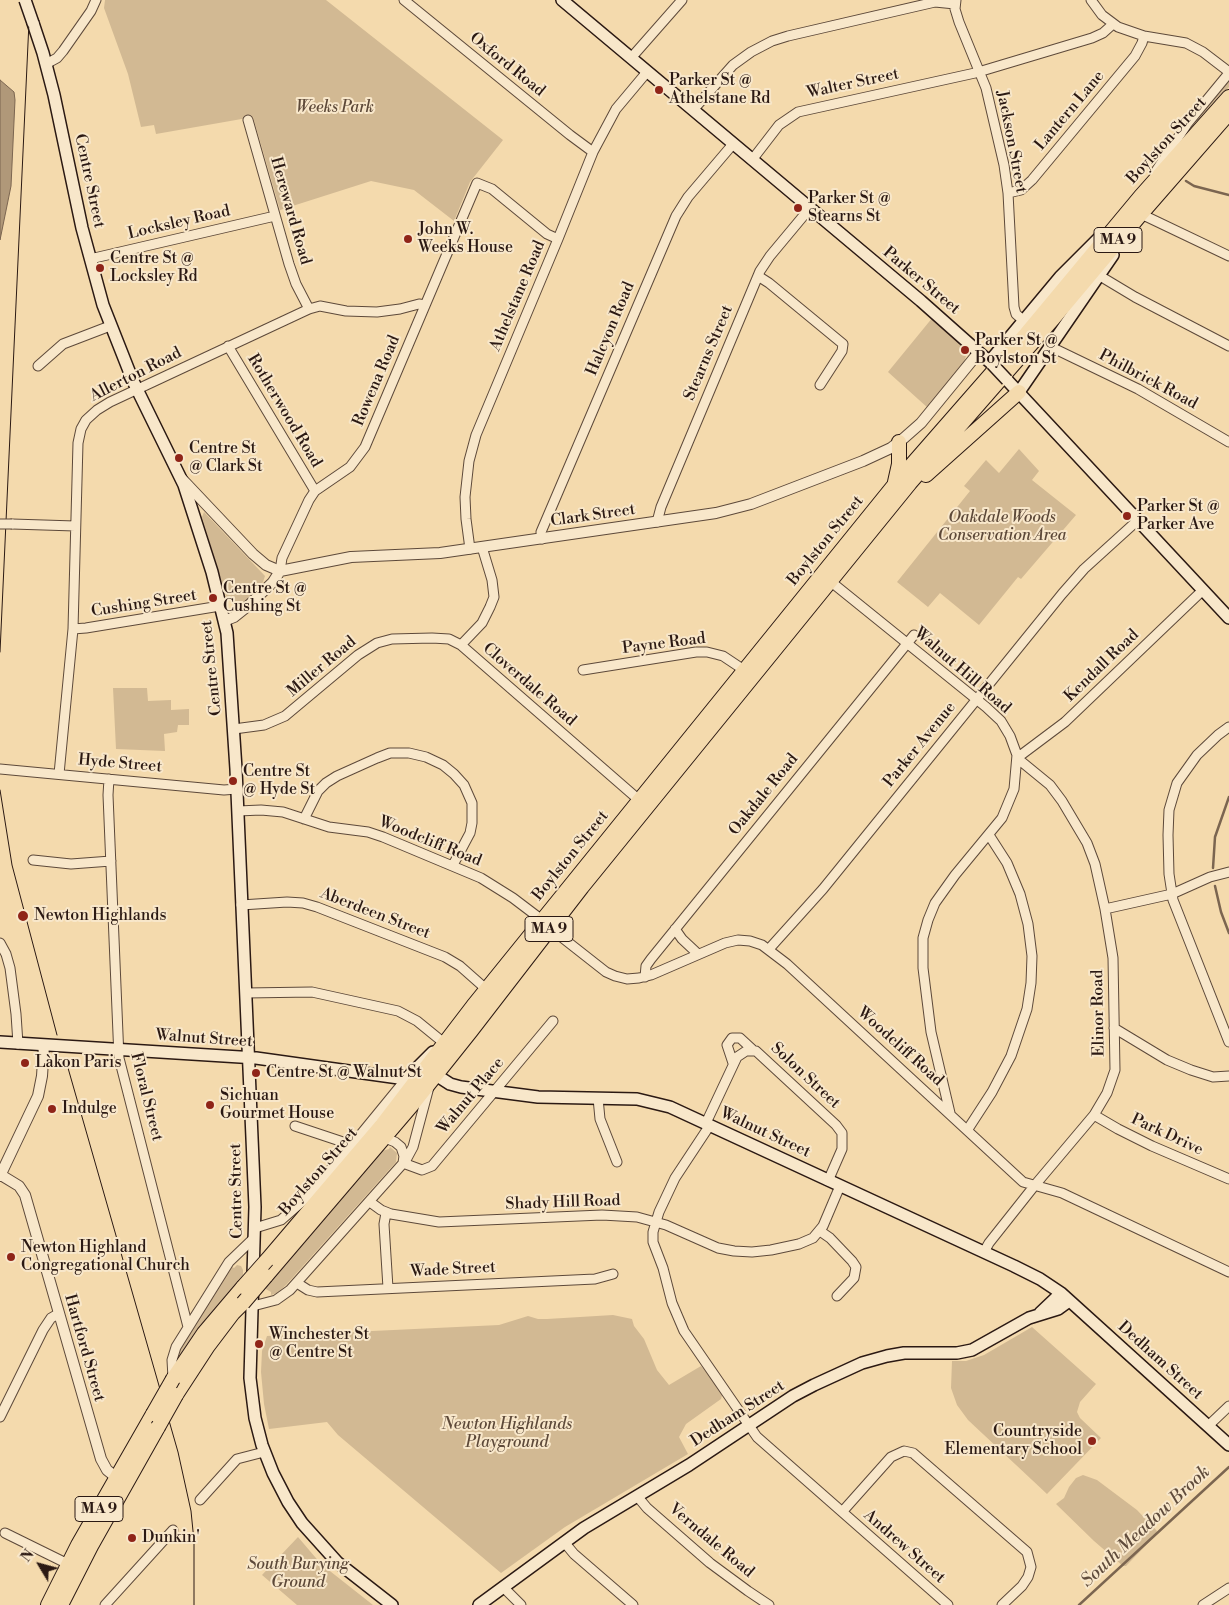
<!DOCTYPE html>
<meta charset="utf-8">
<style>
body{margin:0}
#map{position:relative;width:1229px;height:1605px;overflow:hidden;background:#f4daad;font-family:"Libre Bodoni",serif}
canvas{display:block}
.north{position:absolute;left:15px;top:1540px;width:50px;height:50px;-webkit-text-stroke:4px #f8e7ca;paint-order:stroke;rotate:307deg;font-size:14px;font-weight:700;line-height:20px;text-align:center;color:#2b1913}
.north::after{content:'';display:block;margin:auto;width:18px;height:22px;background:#2b1913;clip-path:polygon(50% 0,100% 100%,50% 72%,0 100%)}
</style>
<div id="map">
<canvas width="1229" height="1605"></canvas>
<div class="north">N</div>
</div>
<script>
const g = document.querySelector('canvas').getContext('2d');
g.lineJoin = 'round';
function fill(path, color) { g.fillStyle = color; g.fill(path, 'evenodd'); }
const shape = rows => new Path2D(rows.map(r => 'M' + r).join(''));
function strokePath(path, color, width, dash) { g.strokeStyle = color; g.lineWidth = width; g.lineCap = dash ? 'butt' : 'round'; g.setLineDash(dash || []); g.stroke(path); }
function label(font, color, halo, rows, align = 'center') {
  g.font = font + ' "Libre Bodoni",serif'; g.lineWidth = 4; g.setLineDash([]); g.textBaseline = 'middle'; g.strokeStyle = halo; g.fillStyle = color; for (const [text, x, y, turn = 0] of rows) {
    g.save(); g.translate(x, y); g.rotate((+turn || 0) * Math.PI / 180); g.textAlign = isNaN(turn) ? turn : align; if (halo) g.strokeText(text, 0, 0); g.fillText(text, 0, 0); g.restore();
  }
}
const green = shape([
 [105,0,326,0,503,140,470,182,454,221,414,190,371,181,280,210,253,117,156,134,154,125,141,127,128,74,104,8],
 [1229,79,1229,87,1199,121,1195,121],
 [933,317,963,345,967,352,964,363,928,408,888,372],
 [1019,449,1039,471,1032,480,1076,515,1021,579,1018,577,979,625,940,593,928,607,897,582,970,491,964,486,986,460,999,473],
 [204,512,265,576,263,582,252,595,246,600,238,603,230,600,226,596,202,517],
 [113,688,147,688,148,701,171,700,171,710,189,709,189,725,178,725,177,732,164,734,165,751,116,749],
 [390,1147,397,1153,396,1162,286,1285,277,1293,271,1295,271,1292,264,1288,382,1151,389,1149],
 [237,1265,241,1266,243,1270,243,1278,177,1360,176,1360,179,1352,219,1287,232,1267,234,1268],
 [613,1315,632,1319,634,1326,644,1339,657,1370,669,1385,701,1366,723,1392,721,1399,686,1424,679,1437,688,1454,565,1527,501,1573,338,1435,327,1422,269,1429,264,1404,261,1372,262,1351,267,1336,499,1325,528,1316,538,1319,547,1319],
 [1032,1327,1096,1384,1080,1402,1077,1412,1080,1418,1101,1438,1047,1494,968,1420,957,1405,951,1388,952,1361,966,1361,984,1355],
 [1083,1475,1097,1480,1137,1510,1157,1531,1155,1536,1126,1566,1123,1566,1094,1541,1056,1504,1064,1498,1069,1487,1076,1478],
 [298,1537,321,1564,373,1605,297,1605,262,1575]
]);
const water = shape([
 [0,80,14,92,15,100,11,186,0,240,0,80]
]);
const stream = shape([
 [1186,181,1194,186,1229,195],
 [1213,868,1215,837,1229,797],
 [1215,886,1221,912,1229,933],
 [1079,1605,1229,1467]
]);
const minor = shape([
 [404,0,570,135,593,152],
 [956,0,955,9,959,22,986,88,1004,165,1008,193,1014,307,1016,314,1024,321],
 [1091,0,1102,15,1118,27,1144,36,1186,43,1203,52,1229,72],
 [631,58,682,0],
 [46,64,57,58,63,51,91,11,96,0],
 [693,110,733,65,751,52,772,41,788,36,935,2,955,4],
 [248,120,289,264,296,284,309,309],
 [752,160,779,125,798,112,975,73,1092,38,1103,33,1113,24],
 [1156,171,1187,124,1229,73],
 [1008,193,1021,190,1032,180,1135,56,1142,43,1144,36],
 [1141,214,1229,256],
 [90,259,275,216],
 [758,276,769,283,843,344,842,351,820,385],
 [1100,276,1135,297,1229,346],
 [228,346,315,491],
 [1051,347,1138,389,1229,442],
 [38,366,63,344,110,326],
 [657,522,661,507,760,271,770,256,810,208],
 [12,524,75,526],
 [542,539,541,532,544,525,676,216,688,197,733,144],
 [470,549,466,519,465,497,469,461,476,435,558,239,593,152,616,109,647,72],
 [280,571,282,558,309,500,315,491,350,467,365,447,477,183,492,189,547,234,558,239],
 [830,581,986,707,1001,721,1010,736,1017,755,1014,789,1002,818,955,875,935,903,928,920,923,938,923,968,931,1032,950,1113],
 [73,629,86,628,220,606],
 [461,645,482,623,490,607,494,597,492,580,482,547],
 [583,670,696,652,707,652,723,656,744,670],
 [1229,727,1218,735,1197,755,1177,783,1169,810,1168,835,1169,874,1173,900,1229,1042],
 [234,729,264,725,285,716,358,655,377,643,392,639,432,638,449,639,461,645,639,800],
 [0,769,224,790,237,789],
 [59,774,73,629,78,443,81,429,86,420,97,410,110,402,309,309,320,306,346,311,377,312,400,309,419,304,425,305],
 [109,779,108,795,119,1058,188,1327],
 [238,811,261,810,283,812,329,827,368,832,383,837,481,878,513,898,542,920],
 [304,819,318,791,326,783,337,776,377,758,390,753,409,753,426,757,443,765,454,774,464,785,472,803,472,823,470,833,453,865],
 [33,860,71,864,111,861],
 [241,905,287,902,303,903,317,907,445,957,460,966,486,989],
 [1105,909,1172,894,1210,877,1229,872],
 [550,928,606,972,615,976,627,979,639,978,651,975,725,943,738,940,750,941,762,945,787,964,1023,1182,1062,1193,1229,1272],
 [675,929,682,939,698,954],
 [0,943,6,954,10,968,16,1014,18,1044],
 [769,949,823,889,1062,594,1084,569,1138,520],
 [645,977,646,966,651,959,914,635],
 [246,993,312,992,398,1011,417,1021,444,1043],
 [1114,1028,1167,1060,1191,1070,1213,1077,1229,1076],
 [733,1063,727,1045,732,1038,740,1038,753,1050],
 [598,1098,600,1119,617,1162],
 [1094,1115,1118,1129,1152,1146,1229,1179],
 [706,1123,737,1057,746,1051,756,1051,836,1125,842,1133,842,1149,828,1181],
 [710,1125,675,1178,659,1212,653,1232,653,1242,663,1268,672,1303,684,1331,757,1437,948,1605],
 [295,1126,352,1145],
 [968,1129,992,1092,1011,1056,1027,1009,1031,983,1032,956,1028,924,1020,894,1007,863,989,835],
 [385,1138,395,1142,401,1147,404,1156,403,1163],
 [403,1163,422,1170,432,1166,553,1021],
 [370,1202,381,1210,391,1214,439,1222,602,1215,637,1217,666,1225,718,1248,734,1251,752,1252,771,1250,799,1244,813,1238,823,1226,840,1186],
 [386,1213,384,1224,388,1288],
 [255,1228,281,1220,305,1199,352,1145,406,1079],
 [820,1231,830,1238,852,1261,856,1267,854,1278,837,1296],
 [984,1252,989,1243,1035,1185,1094,1115,1107,1093,1115,1070,1113,958,1105,909,1095,864,1087,843,1062,801,1050,785,1017,758,1065,722,1203,590],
 [297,1283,308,1290,317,1292,595,1279,613,1274],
 [253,1306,276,1300,290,1290,406,1160,413,1147,429,1087],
 [173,1378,172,1360,176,1347,229,1262,254,1238],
 [0,1417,43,1330,51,1318,58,1314],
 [1208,1426,1229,1406],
 [637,1496,647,1508,710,1563,748,1591,769,1605],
 [200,1500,237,1459,264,1452],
 [842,1512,891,1457,904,1451,913,1453,1027,1552,1031,1567,1028,1577,1022,1586,1002,1605],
 [5,1533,68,1564],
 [564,1542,574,1554,633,1605],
 [503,1587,521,1605],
 [105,1605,173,1530],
 [1203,1605,1229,1588]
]);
const tertiary = shape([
 [182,479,253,554,266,565,280,571,351,557,440,553,716,513,751,504,863,461,891,448,904,438,921,423,979,352],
 [224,621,234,617,249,605,273,582,280,571],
 [1,1175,19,1186,25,1195,101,1459,107,1470,117,1478],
 [0,1176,38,1096,42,1076,44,1045]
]);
const secondary = shape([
 [562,0,921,301,992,364],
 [33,23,43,53,54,95,82,228,103,305,133,381,184,485,212,572,227,633,236,769,255,1207,250,1378,255,1418,262,1445,273,1473,288,1502,302,1523,337,1562,392,1605],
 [990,361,1060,277,1099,238],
 [1007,380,1229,618],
 [1019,392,1113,255],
 [0,1042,256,1058,406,1079,433,1052],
 [436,1075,450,1084,461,1087,538,1097,637,1099,670,1107,1014,1266,1040,1279,1061,1293,1229,1445],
 [1040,1313,1061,1293],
 [479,1605,584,1528,689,1465,793,1396,814,1385,862,1363,887,1356,904,1353,957,1353,972,1350,1029,1318,1058,1309,1069,1301]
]);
const trunk = shape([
 [926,475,1019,392],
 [895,482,899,464,899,442],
 [267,1260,382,1125,473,1006,900,478,1026,334,1140,197,1229,97],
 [266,1276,412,1105,471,1031,582,887,910,483,1053,319,1141,214,1229,113],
 [173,1379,204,1333,243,1287],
 [176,1395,208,1346,233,1313,243,1303],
 [48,1605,78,1545,153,1414],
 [61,1605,91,1546,158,1427]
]);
const tram = shape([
 [0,652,30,0],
 [0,790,12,865,57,1035],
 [68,1068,178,1452,191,1511,194,1541,194,1605]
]);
const minorBridge = shape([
 [0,524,12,524]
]);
const secondaryBridge = shape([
 [25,0,33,23],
 [992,364,1007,380]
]);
const trunkBridge = shape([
 [243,1287,267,1260],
 [243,1303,266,1276],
 [153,1414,173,1379],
 [158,1427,176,1395]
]);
const markers = [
 [659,90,5,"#8f2418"],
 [798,208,5,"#8f2418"],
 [408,239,5,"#8f2418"],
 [100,268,5,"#8f2418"],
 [965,350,5,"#8f2418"],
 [179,458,5,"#8f2418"],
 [1127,516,5,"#8f2418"],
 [213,598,5,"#8f2418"],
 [233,781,5,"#8f2418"],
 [23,916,6,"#8f2418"],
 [25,1063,5,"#8f2418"],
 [256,1073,5,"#8f2418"],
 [210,1105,5,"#8f2418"],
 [52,1109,5,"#8f2418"],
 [11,1257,5,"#8f2418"],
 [259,1344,5,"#8f2418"],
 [1092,1441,5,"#8f2418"],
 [132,1538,5,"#8f2418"]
];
const shields = [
 [1118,240,48],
 [549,929,48],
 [99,1509,48]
];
const shieldNames = [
 ["MA 9",1118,240],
 ["MA 9",549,929],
 ["MA 9",99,1509]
];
const streetNames = [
 ["Oxford Road",507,65,39],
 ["Walter Street",853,84,-12],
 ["Lantern Lane",1070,111,-50],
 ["Boylston Street",1167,141,-48],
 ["Jackson Street",1011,142,79],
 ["Centre Street",89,181,78],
 ["Hereward Road",290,211,74],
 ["Locksley Road",179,223,-13],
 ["Parker Street",921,281,40],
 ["Athelstane Road",518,296,-67],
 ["Halcyon Road",611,329,-67],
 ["Stearns Street",709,353,-67],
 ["Allerton Road",136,375,-27],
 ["Philbrick Road",1148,380,28],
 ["Rowena Road",377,381,-67],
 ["Rotherwood Road",284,411,59],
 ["Clark Street",593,516,-8],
 ["Boylston Street",826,541,-51],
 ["Cushing Street",144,604,-9],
 ["Payne Road",664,644,-7],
 ["Kendall Road",1102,666,-44],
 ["Miller Road",322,667,-40],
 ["Centre Street",212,668,-96],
 ["Walnut Hill Road",962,671,41],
 ["Cloverdale Road",529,685,41],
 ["Parker Avenue",920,745,-51],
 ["Hyde Street",120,764,5],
 ["Oakdale Road",764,795,-51],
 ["Woodcliff Road",430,842,22],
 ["Boylston Street",571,856,-51],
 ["Aberdeen Street",375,914,21],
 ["Elinor Road",1099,1013,-91],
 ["Walnut Street",204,1039,4],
 ["Woodcliff Road",900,1047,42],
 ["Solon Street",805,1076,43],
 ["Walnut Place",471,1096,-50],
 ["Floral Street",146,1097,76],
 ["Walnut Street",765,1133,25],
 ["Park Drive",1167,1135,25],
 ["Boylston Street",319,1172,-49],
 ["Centre Street",237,1191,-91],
 ["Shady Hill Road",563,1203,-2],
 ["Wade Street",453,1270,-3],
 ["Hartford Street",84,1348,74],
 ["Dedham Street",1160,1361,42],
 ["Dedham Street",738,1414,-33],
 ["Verndale Road",711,1541,40],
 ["Andrew Street",904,1547,41]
];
const poiNames = [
 ["Parker St @",669,81],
 ["Athelstane Rd",669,99],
 ["Parker St @",808,199],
 ["Stearns St",808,217],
 ["John W.",418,230],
 ["Weeks House",418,248],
 ["Centre St @",110,259],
 ["Locksley Rd",110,277],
 ["Parker St @",975,341],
 ["Boylston St",975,359],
 ["Centre St",189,449],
 ["@ Clark St",189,467],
 ["Parker St @",1137,507],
 ["Parker Ave",1137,525],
 ["Centre St @",223,589],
 ["Cushing St",223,607],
 ["Centre St",243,772],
 ["@ Hyde St",243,790],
 ["Newton Highlands",34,916],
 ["Làkon Paris",35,1063],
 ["Centre St @ Walnut St",266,1073],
 ["Sichuan",220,1096],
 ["Gourmet House",220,1114],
 ["Indulge",62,1109],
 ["Newton Highland",21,1248],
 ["Congregational Church",21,1266],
 ["Winchester St",269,1335],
 ["@ Centre St",269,1353],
 ["Countryside",1082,1432,"right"],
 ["Elementary School",1082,1450,"right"],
 ["Dunkin'",142,1538]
];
const parkNames = [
 ["Weeks Park",335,108],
 ["Oakdale Woods",1002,518],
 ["Conservation Area",1002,536],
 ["Newton Highlands",507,1425],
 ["Playground",507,1443],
 ["South Burying",298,1565],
 ["Ground",298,1583]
];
const waterNames = [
 ["South Meadow Brook",1146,1527,-43]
];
fill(green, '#d2b993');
fill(water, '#b09879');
strokePath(water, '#7b6550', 1);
strokePath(stream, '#7b6550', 2.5);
strokePath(minor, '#5d493a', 11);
strokePath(tertiary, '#5d493a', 12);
strokePath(secondary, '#2b1913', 14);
strokePath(trunk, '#2b1913', 16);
strokePath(minor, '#f8e7ca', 9);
strokePath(tertiary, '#f8e7ca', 10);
strokePath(secondary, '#f8e7ca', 11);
strokePath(trunk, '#f4daad', 14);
strokePath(tram, '#2b1913', 1);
strokePath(minorBridge, '#5d493a', 11, []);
strokePath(secondaryBridge, '#2b1913', 14, []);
strokePath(trunkBridge, '#2b1913', 16, []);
strokePath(minorBridge, '#f8e7ca', 9);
strokePath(secondaryBridge, '#f8e7ca', 11);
strokePath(trunkBridge, '#f4daad', 14);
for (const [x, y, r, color] of markers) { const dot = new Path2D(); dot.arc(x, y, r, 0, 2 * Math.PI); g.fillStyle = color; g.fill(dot); strokePath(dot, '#f8e7ca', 2); }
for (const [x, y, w] of shields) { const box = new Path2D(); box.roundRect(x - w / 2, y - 12.5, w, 25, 4); g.fillStyle = '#f8e7ca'; g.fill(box); strokePath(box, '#2b1913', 1); }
label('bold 15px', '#2b1913', null, shieldNames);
label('16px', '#2b1913', '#f8e7ca', streetNames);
label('16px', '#2b1913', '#f8e7ca', poiNames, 'left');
label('italic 16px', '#5d4939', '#f8e7ca', parkNames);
label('italic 18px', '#604c3c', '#f8e7ca', waterNames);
</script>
